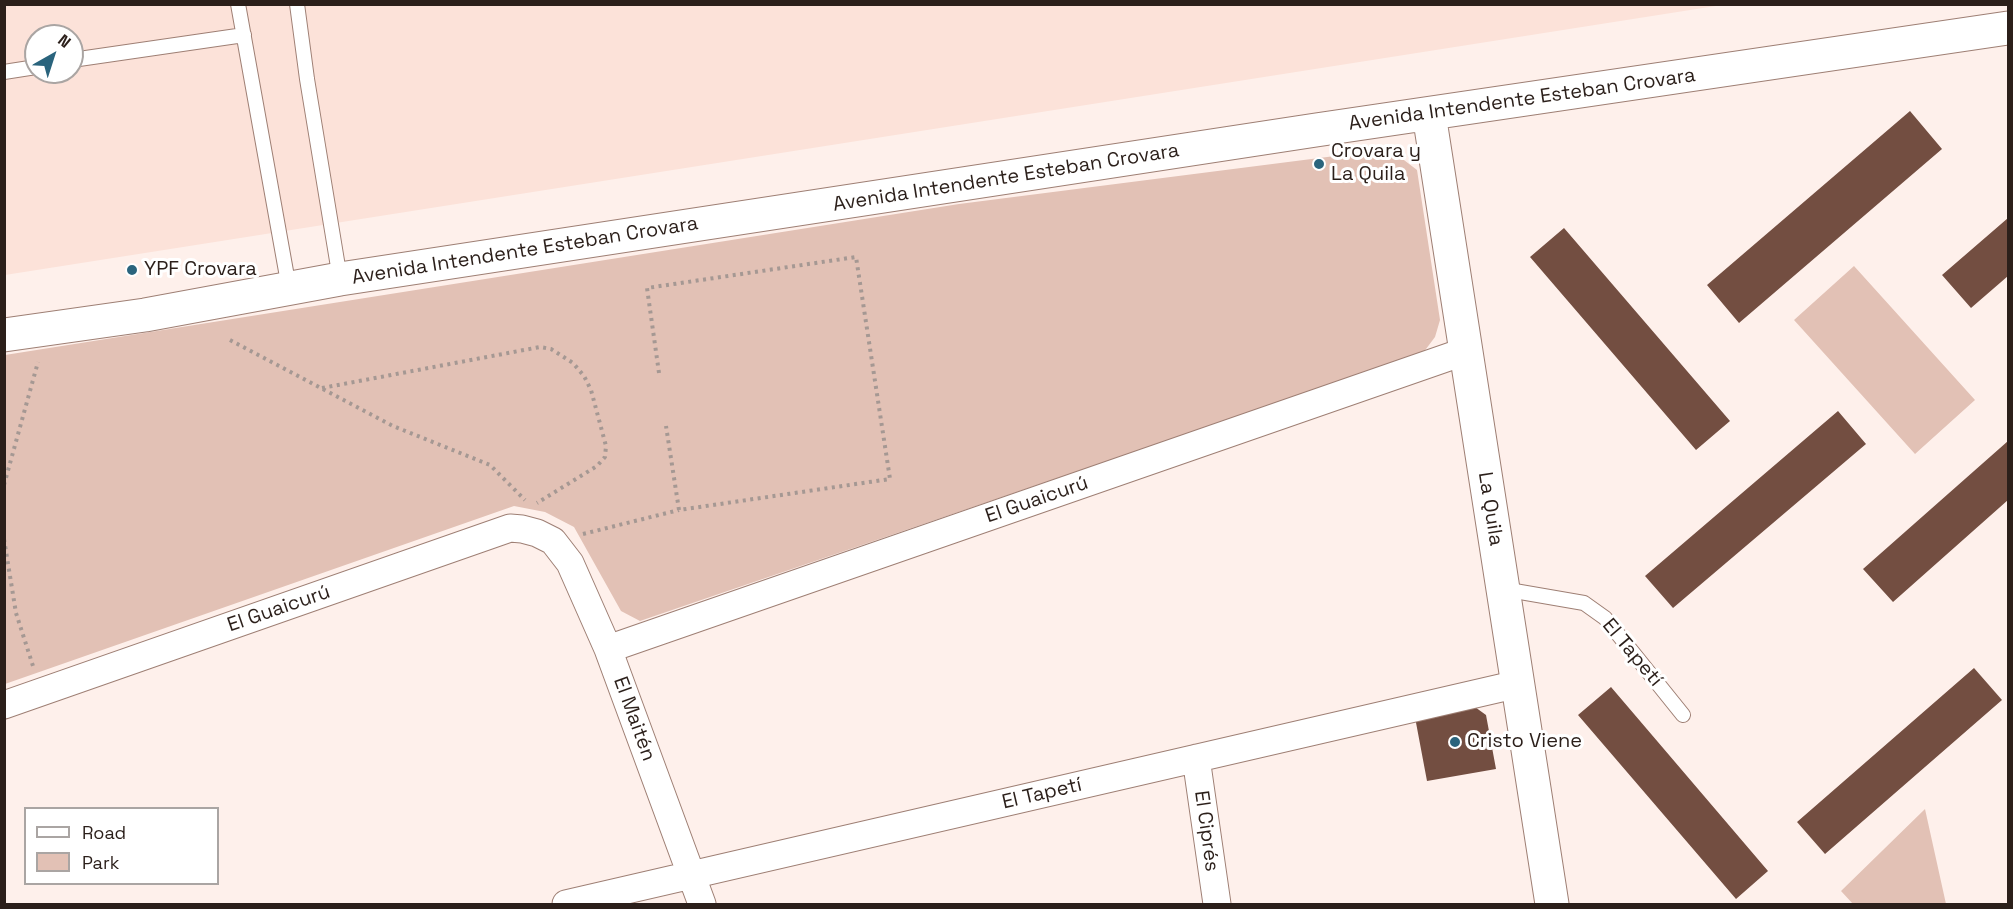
<!DOCTYPE html>
<meta charset="utf-8">
<style>
body{margin:0}
#map{position:relative;width:2013px;height:909px;overflow:hidden;background:#fef0eb;font-family:"Space Grotesk",sans-serif}
canvas{display:block}
.frame{position:absolute;inset:0;border:6px solid #2b1f1a;pointer-events:none}
.legend{position:absolute;left:24px;top:807px;width:195px;height:78px;box-sizing:border-box;background:#fff;border:2px solid #aaa5a3;margin:0;padding:8px 10px;list-style:none;font-size:18px;color:#2b1f1a}
.legend li{display:flex;align-items:center;gap:12px;height:30px}
.legend b{width:30px;border:2px solid #aaa5a3}
.north{position:absolute;left:24px;top:24px;width:60px;height:60px;box-sizing:border-box;background:#fff;border:2px solid #aaa5a3;border-radius:50%;rotate:39deg;font-size:16px;font-weight:700;line-height:24px;text-align:center;color:#2b1f1a}
.north::after{content:'';display:block;margin:auto;width:21px;height:27px;background:#2a647d;clip-path:polygon(50% 0,100% 100%,50% 72%,0 100%)}
</style>
<div id="map">
<canvas width="2013" height="909"></canvas>
<div class="frame"></div>
<ul class="legend">
<li><b style="height:8px;background:#fff"></b>Road</li>
<li><b style="height:16px;background:#e2c1b5"></b>Park</li>
</ul>
<div class="north">N</div>
</div>
<script>
const g = document.querySelector('canvas').getContext('2d');
g.lineJoin = 'round';
function fill(path, color) { g.fillStyle = color; g.fill(path, 'evenodd'); }
const shape = rows => new Path2D(rows.map(r => 'M' + r).join(''));
function strokePath(path, color, width, dash) { g.strokeStyle = color; g.lineWidth = width; g.lineCap = dash ? 'butt' : 'round'; g.setLineDash(dash || []); g.stroke(path); }
function label(font, color, halo, rows, align = 'center') {
  g.font = font + ' "Space Grotesk",sans-serif'; g.lineWidth = 6; g.setLineDash([]); g.textBaseline = 'middle'; g.strokeStyle = halo; g.fillStyle = color; for (const [text, x, y, turn = 0] of rows) {
    g.save(); g.translate(x, y); g.rotate((+turn || 0) * Math.PI / 180); g.textAlign = isNaN(turn) ? turn : align; if (halo) g.strokeText(text, 0, 0); g.fillText(text, 0, 0); g.restore();
  }
}
const built = shape([
 [5,5,1722,5,5,275],
 [36,36,72,36,72,72,36,72]
]);
const green = shape([
 [1382,150,1400,157,1417,170,1440,320,1435,337,1423,353,640,621,621,611,574,527,545,512,514,506,5,684,5,355,959,204],
 [1854,266,1975,400,1915,454,1794,320],
 [1925,809,1946,904,1853,904,1841,891]
]);
const building = shape([
 [1910,111,1942,149,1739,323,1707,285],
 [2008,218,2008,276,1971,308,1942,275],
 [1564,228,1730,421,1696,450,1530,257],
 [1838,411,1866,444,1673,608,1645,576],
 [2008,441,2008,500,1893,602,1863,569],
 [1974,668,2002,700,1825,854,1797,822],
 [1611,687,1768,871,1736,899,1578,715],
 [1468,702,1486,715,1496,769,1427,781,1414,712]
]);
const path = shape([
 [230,340,393,426,490,465,525,500],
 [659,373,647,288,856,257,890,479,679,510,666,426],
 [322,388,540,347,551,349,573,363,584,376,591,390,606,446,605,457,597,466,537,503],
 [4,485,38,362],
 [583,534,679,510],
 [4,539,16,613,33,666]
]);
const lane = shape([
 [238,4,289,288],
 [297,4,307,79,340,279],
 [72,60,244,35],
 [4,72,36,67],
 [1503,589,1584,603,1605,618,1683,715]
]);
const street = shape([
 [608,649,1466,351],
 [4,705,510,528,522,529,537,533,553,541,570,563,608,649,702,904],
 [1196,758,1217,904],
 [566,904,1518,684]
]);
const secondary = shape([
 [1429,114,1552,904],
 [4,335,145,315,340,279,1316,130,2008,28]
]);
const markers = [
 [1319,164,6,"#2a647d"],
 [132,270,6,"#2a647d"],
 [1455,742,6,"#2a647d"]
];
const streetNames = [
 ["Avenida Intendente Esteban Crovara",1522,100,-8],
 ["Avenida Intendente Esteban Crovara",1006,178,-9],
 ["Avenida Intendente Esteban Crovara",525,251,-9],
 ["El Guaicurú",1037,500,-19],
 ["La Quila",1490,509,81],
 ["El Guaicurú",279,609,-19],
 ["El Tapetí",1632,653,50],
 ["El Maitén",634,719,70],
 ["El Tapetí",1042,794,-13],
 ["El Ciprés",1206,831,82]
];
const poiNames = [
 ["Crovara y",1331,152],
 ["La Quila",1331,175],
 ["YPF Crovara",144,270],
 ["Cristo Viene",1467,742]
];
fill(built, '#fce2d9');
fill(green, '#e2c1b5');
fill(building, '#734e41');
strokePath(lane, '#9e7f74', 16);
strokePath(street, '#9e7f74', 29);
strokePath(secondary, '#9e7f74', 35);
strokePath(path, '#a59893', 4, [3, 4.5]);
strokePath(lane, '#fff', 14);
strokePath(street, '#fff', 27);
strokePath(secondary, '#fff', 33);
for (const [x, y, r, color] of markers) { const dot = new Path2D(); dot.arc(x, y, r, 0, 2 * Math.PI); g.fillStyle = color; g.fill(dot); strokePath(dot, '#fff', 2); }
label('20px', '#2b1f1a', '#fff', streetNames);
label('20px', '#2b1f1a', '#fff', poiNames, 'left');
</script>
